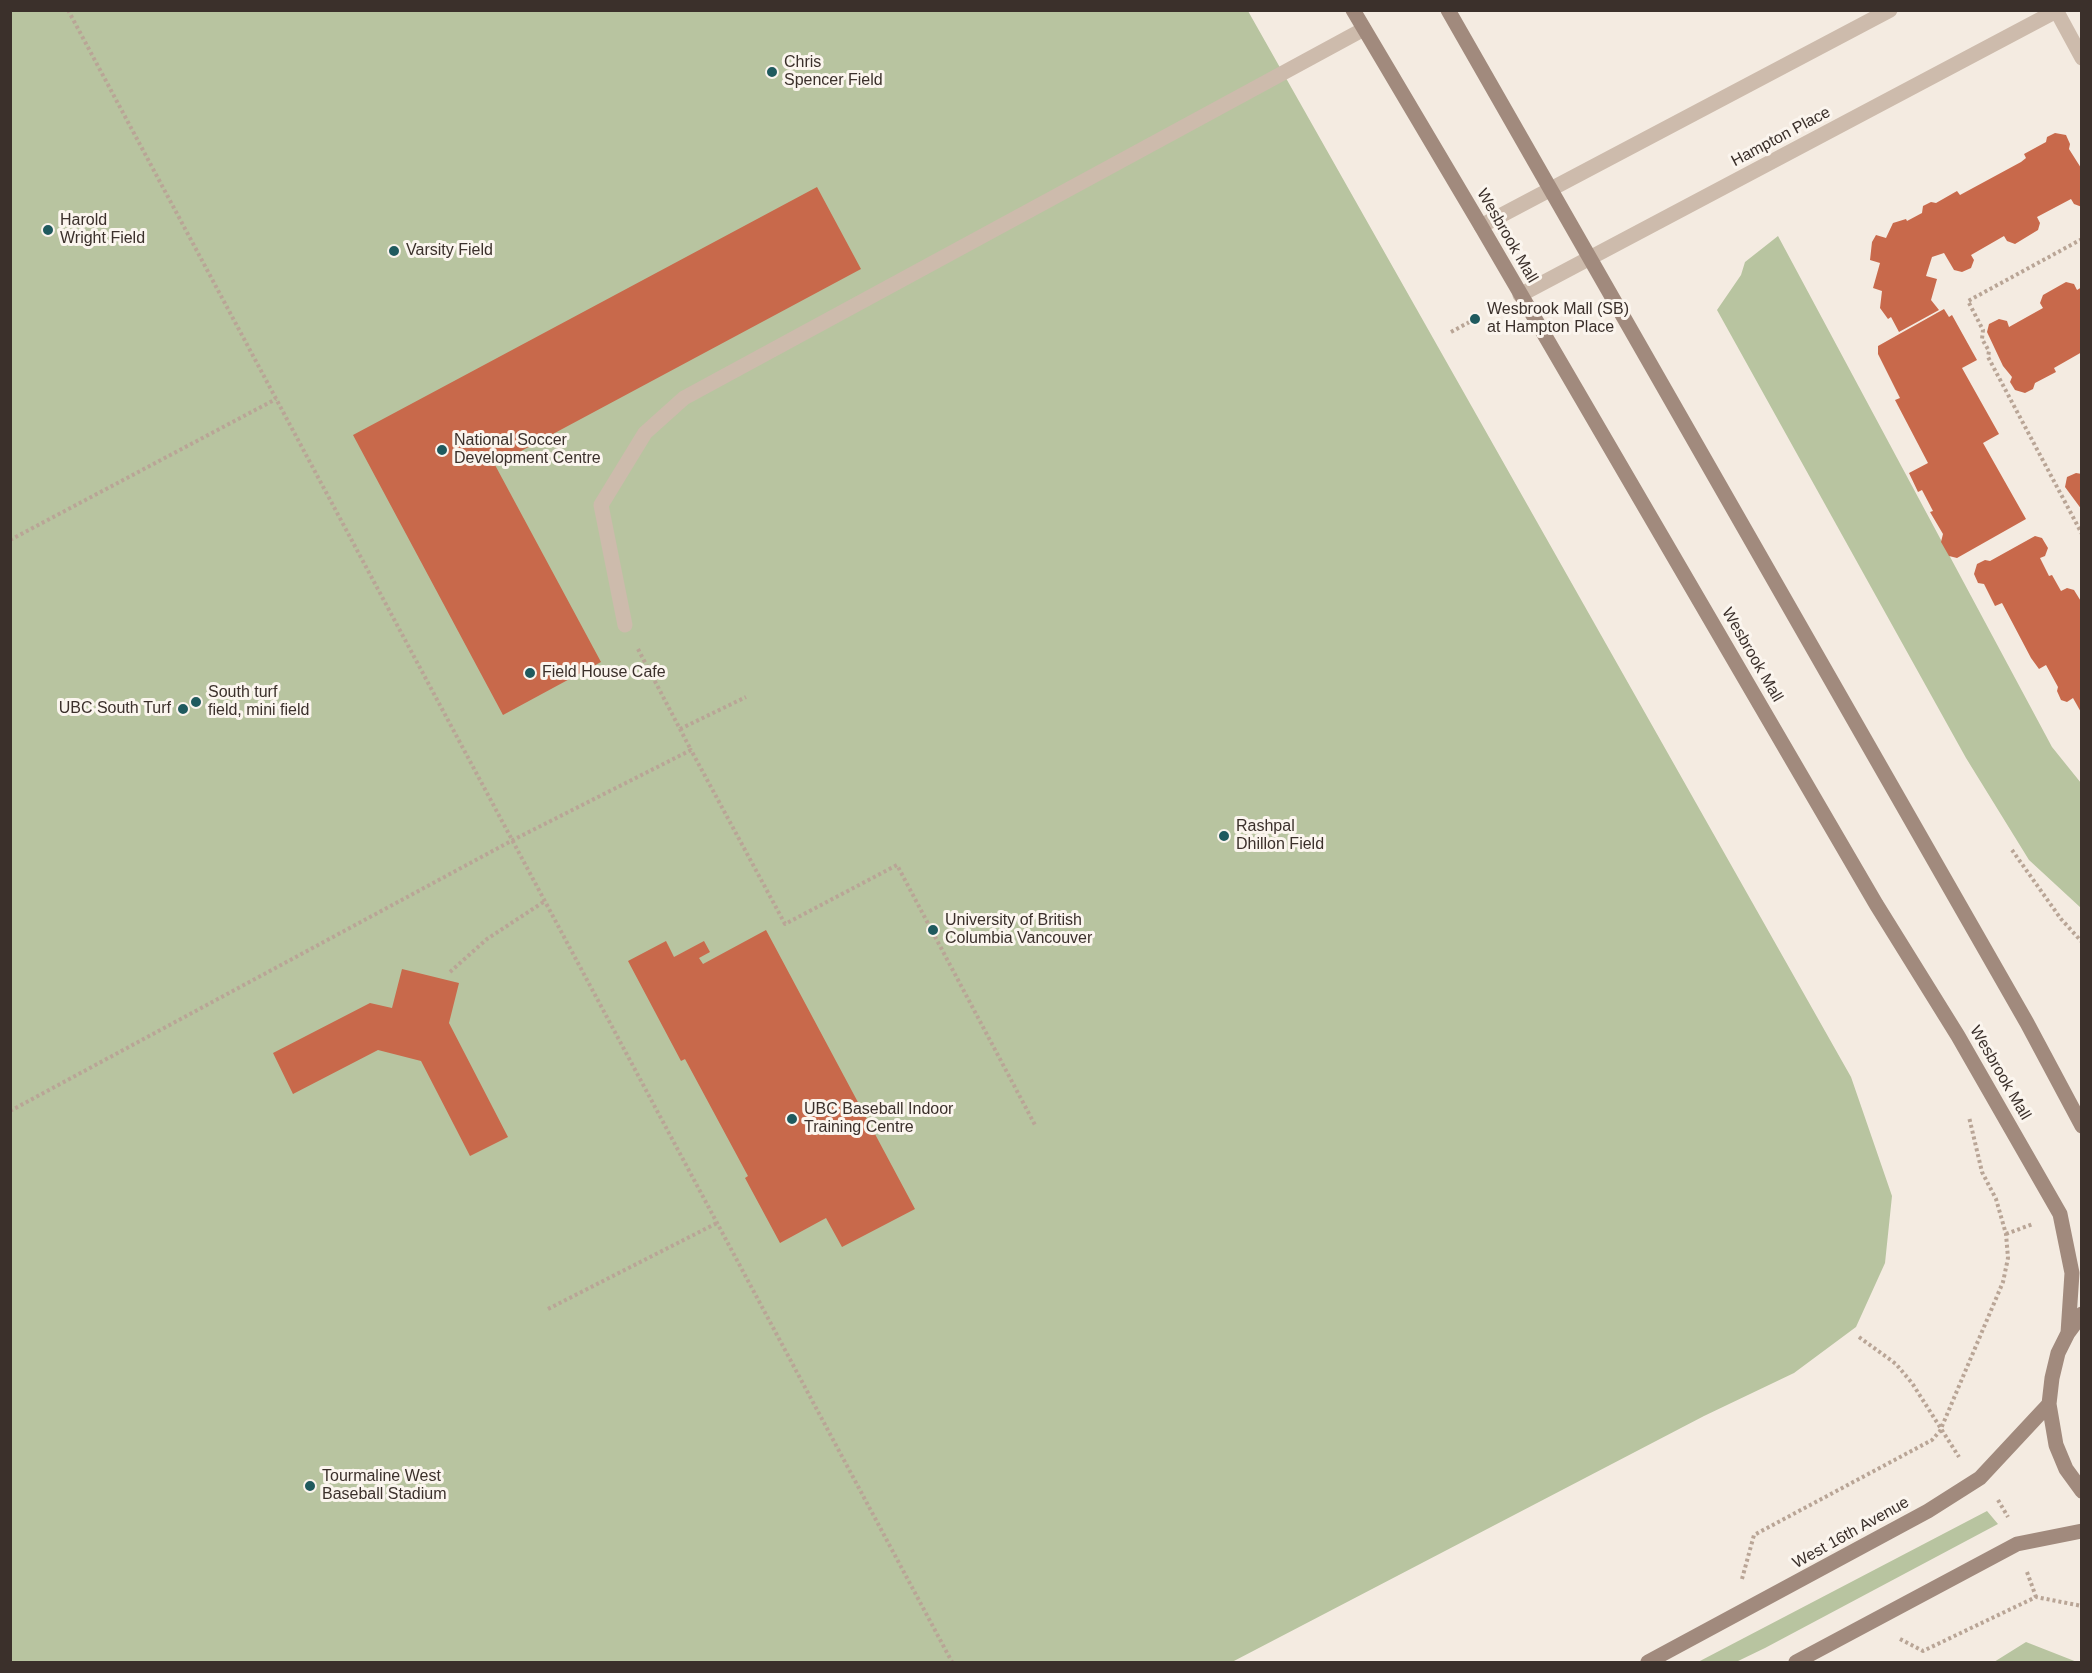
<!DOCTYPE html>
<style>
body{margin:0}
#map{position:relative;width:2092px;height:1673px;overflow:hidden;background:#f4ebe1;font-family:Arial,sans-serif}
canvas{display:block}
.frame{position:absolute;inset:0;border:12px solid #3b302b;pointer-events:none}
</style>
<div id="map">
<canvas width="2092" height="1673"></canvas>
<div class="frame"></div>
</div>
<script>
const g = document.querySelector('canvas').getContext('2d');
g.lineJoin = 'round';
function fill(path, color) { g.fillStyle = color; g.fill(path, 'evenodd'); }
const shape = rows => new Path2D(rows.map(r => 'M' + r).join(''));
function strokePath(path, color, width, dash) { g.strokeStyle = color; g.lineWidth = width; g.lineCap = dash ? 'butt' : 'round'; g.setLineDash(dash || []); g.stroke(path); }
function label(font, color, halo, rows, align = 'center') {
  g.font = font + ' Arial,sans-serif'; g.lineWidth = 6; g.setLineDash([]); g.textBaseline = 'middle'; g.strokeStyle = halo; g.fillStyle = color; for (const [text, x, y, turn = 0] of rows) {
    g.save(); g.translate(x, y); g.rotate((+turn || 0) * Math.PI / 180); g.textAlign = isNaN(turn) ? turn : align; if (halo) g.strokeText(text, 0, 0); g.fillText(text, 0, 0); g.restore();
  }
}
const green = shape([
 [11,11,1248,11,1851,1077,1892,1196,1885,1263,1856,1327,1794,1373,1704,1416,1232,1662,11,1662],
 [1778,236,2052,747,2081,783,2081,908,2029,860,1966,758,1717,310,1741,275,1745,262],
 [1987,1511,1998,1524,1765,1648,1736,1662,1698,1662],
 [2026,1642,2077,1662,1994,1662]
]);
const building = shape([
 [2055,133,2066,135,2070,144,2069,149,2081,168,2082,207,2074,204,2071,199,2037,217,2040,223,2038,230,2015,244,2007,241,2004,236,1971,255,1974,260,1971,268,1962,272,1954,270,1944,253,1932,257,1926,276,1937,279,1931,300,1939,310,1899,332,1891,317,1888,319,1880,308,1882,291,1873,288,1880,263,1870,260,1872,242,1876,235,1886,238,1893,223,1906,219,1907,221,1922,213,1923,206,1931,202,1936,203,1957,191,1960,195,2021,162,2026,158,2024,154,2046,142,2047,137],
 [817,187,861,269,495,465,601,662,503,715,353,435],
 [2066,282,2074,284,2077,290,2082,287,2082,352,2054,368,2056,372,2035,383,2033,389,2025,393,2015,390,2010,382,2012,377,2003,366,1987,332,1989,324,1999,319,2007,321,2009,327,2043,308,2040,303,2043,295],
 [1944,309,1949,317,1952,315,1977,360,1962,368,1999,434,1983,443,2026,519,1957,558,1949,556,1941,542,1943,534,1930,512,1933,511,1922,490,1918,492,1909,473,1928,463,1895,400,1900,398,1878,354,1878,346],
 [2076,473,2082,474,2082,510,2065,487,2067,477],
 [2035,536,2042,538,2048,548,2045,556,2040,558,2049,576,2052,575,2061,591,2067,588,2074,590,2082,603,2082,714,2073,698,2067,702,2061,700,2057,691,2058,687,2046,665,2039,669,2031,658,2002,603,1995,606,1984,584,1978,583,1974,574,1977,564,1985,560,1990,561],
 [766,930,915,1209,842,1247,826,1218,780,1243,745,1178,748,1176,685,1059,681,1061,628,961,666,941,674,957,704,941,710,952,699,958,703,964],
 [402,969,459,983,449,1023,508,1137,470,1156,421,1061,378,1050,293,1094,273,1053,370,1003,392,1008]
]);
const path = shape([
 [68,10,952,1662],
 [2082,239,1968,301,1983,330,1982,339,1989,351,1988,357,2082,534],
 [1451,332,1475,319],
 [10,540,276,399],
 [638,649,691,750],
 [680,729,746,697],
 [2012,850,2061,919,2082,942],
 [450,972,487,939,545,901],
 [10,1111,513,840,691,750,785,924,897,865,1035,1125],
 [2006,1234,2033,1224],
 [548,1309,717,1223],
 [1859,1337,1896,1364,1912,1383,1959,1457],
 [1998,1500,2008,1517],
 [2027,1572,2036,1597],
 [1742,1579,1754,1535,1932,1440,1940,1431,2003,1282,2008,1258,2006,1234,1996,1199,1982,1172,1969,1117],
 [1900,1639,1923,1651,2036,1597,2082,1606]
]);
const service = shape([
 [2056,10,2082,58],
 [625,625,601,505,645,433,684,398,1364,29]
]);
const minor = shape([
 [1481,226,1890,10],
 [1520,295,2058,10]
]);
const secondary = shape([
 [1353,10,1481,226,1876,904,1958,1036,2060,1214,2072,1273,2068,1333],
 [1448,10,2027,1023,2082,1126],
 [2082,1314,2068,1333,2058,1353,2052,1378,2049,1404,2056,1445,2066,1469,2082,1491],
 [1648,1662,1928,1511,1980,1478,2049,1404],
 [1796,1662,2017,1544,2082,1531]
]);
const markers = [
 [772,72,6,"#1f5a5e"],
 [48,230,6,"#1f5a5e"],
 [394,251,6,"#1f5a5e"],
 [1475,319,6,"#1f5a5e"],
 [442,450,6,"#1f5a5e"],
 [530,673,6,"#1f5a5e"],
 [196,702,6,"#1f5a5e"],
 [183,709,6,"#1f5a5e"],
 [1224,836,6,"#1f5a5e"],
 [933,930,6,"#1f5a5e"],
 [792,1119,6,"#1f5a5e"],
 [310,1486,6,"#1f5a5e"]
];
const poiNames = [
 ["Chris",784,63],
 ["Spencer Field",784,81],
 ["Harold",60,221],
 ["Wright Field",60,239],
 ["Varsity Field",406,251],
 ["Wesbrook Mall (SB)",1487,310],
 ["at Hampton Place",1487,328],
 ["National Soccer",454,441],
 ["Development Centre",454,459],
 ["Field House Cafe",542,673],
 ["South turf",208,693],
 ["field, mini field",208,711],
 ["UBC South Turf",171,709,"right"],
 ["Rashpal",1236,827],
 ["Dhillon Field",1236,845],
 ["University of British",945,921],
 ["Columbia Vancouver",945,939],
 ["UBC Baseball Indoor",804,1110],
 ["Training Centre",804,1128],
 ["Tourmaline West",322,1477],
 ["Baseball Stadium",322,1495]
];
const streetNames = [
 ["Hampton Place",1781,137,-28],
 ["Wesbrook Mall",1507,236,60],
 ["Wesbrook Mall",1752,655,60],
 ["Wesbrook Mall",2000,1073,60],
 ["West 16th Avenue",1851,1533,-29]
];
fill(green, '#b8c4a0');
fill(building, '#c8694b');
strokePath(path, '#b9a596', 4, [3, 3]);
strokePath(service, '#cdbbac', 15);
strokePath(minor, '#cdbbac', 15);
strokePath(secondary, '#a18a7d', 15);
for (const [x, y, r, color] of markers) { const dot = new Path2D(); dot.arc(x, y, r, 0, 2 * Math.PI); g.fillStyle = color; g.fill(dot); strokePath(dot, '#fbf5ee', 2); }
label('16px', '#3b302b', '#fbf5ee', poiNames, 'left');
label('16px', '#3b302b', '#fbf5ee', streetNames);
</script>
